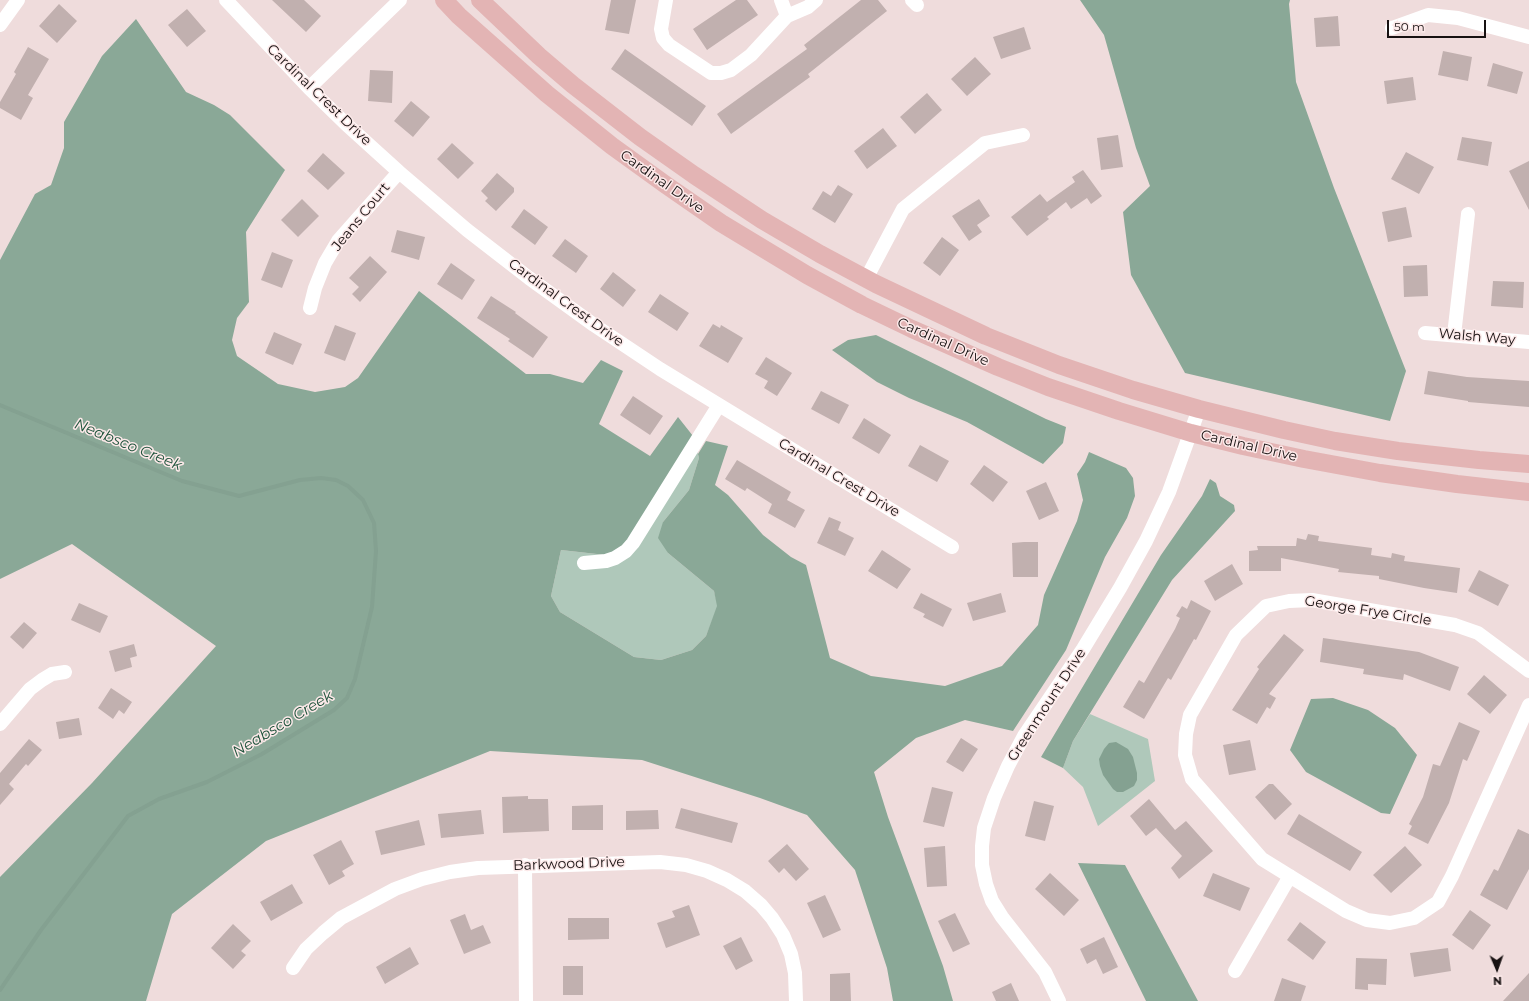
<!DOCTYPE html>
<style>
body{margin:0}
#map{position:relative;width:1529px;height:1001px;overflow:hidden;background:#efdcdc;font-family:Montserrat,sans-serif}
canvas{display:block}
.north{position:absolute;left:1477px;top:949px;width:40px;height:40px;-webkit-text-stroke:3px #fce9e9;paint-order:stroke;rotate:178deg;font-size:11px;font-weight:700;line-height:16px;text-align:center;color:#171111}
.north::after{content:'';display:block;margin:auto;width:14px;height:18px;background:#171111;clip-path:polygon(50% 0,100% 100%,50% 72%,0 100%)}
.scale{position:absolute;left:1387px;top:20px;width:99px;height:18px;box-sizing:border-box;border:2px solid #171111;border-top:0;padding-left:5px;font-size:12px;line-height:14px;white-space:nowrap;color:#171111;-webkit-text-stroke:3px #fce9e9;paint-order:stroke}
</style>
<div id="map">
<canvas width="1529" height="1001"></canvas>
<div class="north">N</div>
<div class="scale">50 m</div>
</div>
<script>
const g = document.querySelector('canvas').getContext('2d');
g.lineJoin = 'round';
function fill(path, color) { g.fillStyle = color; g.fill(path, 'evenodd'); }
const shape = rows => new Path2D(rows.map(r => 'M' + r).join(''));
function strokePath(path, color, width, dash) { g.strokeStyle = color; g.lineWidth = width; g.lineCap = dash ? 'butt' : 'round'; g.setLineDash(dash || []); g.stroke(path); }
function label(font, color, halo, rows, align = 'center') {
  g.font = font + ' Montserrat,sans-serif'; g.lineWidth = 3; g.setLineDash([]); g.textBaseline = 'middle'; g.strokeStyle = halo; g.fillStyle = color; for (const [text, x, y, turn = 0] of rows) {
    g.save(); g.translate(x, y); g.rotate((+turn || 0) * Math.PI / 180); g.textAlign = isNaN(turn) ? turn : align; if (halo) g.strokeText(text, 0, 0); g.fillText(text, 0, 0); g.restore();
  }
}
const green = shape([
 [693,436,699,458,689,490,663,522,668,553,714,591,718,606,706,636,692,650,661,660,634,657,560,612,551,596,561,550,606,555],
 [1090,714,1148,739,1155,781,1098,826,1083,787,1063,768,1073,741]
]);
const forest = shape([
 [1080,0,1290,0,1289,4,1296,82,1334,188,1406,371,1390,421,1185,373,1131,275,1123,212,1150,186,1136,148,1104,35],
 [136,19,186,92,214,105,230,115,285,170,246,232,249,302,237,318,232,340,237,356,278,384,315,392,345,387,358,378,419,291,526,374,550,374,583,383,601,360,623,371,599,424,650,456,678,417,693,436,625,545,606,555,561,550,551,596,560,612,634,657,661,660,692,650,706,636,717,606,714,591,668,553,658,538,663,522,689,490,699,458,698,454,706,441,728,446,715,485,728,495,763,535,791,557,806,565,830,658,871,676,945,686,1002,666,1038,625,1044,595,1077,521,1083,500,1077,474,1085,462,1089,452,1126,468,1133,478,1135,496,1127,518,1105,557,1066,650,1013,731,965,720,916,738,874,772,888,817,943,966,953,1001,893,1001,887,968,855,870,807,815,760,798,642,760,490,751,266,841,172,914,146,1001,0,1001,0,877,92,783,216,646,72,544,0,579,0,260,35,194,51,185,64,148,64,122,102,56],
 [876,335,1046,419,1066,427,1063,443,1043,464,967,422,909,398,877,382,832,350,848,340],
 [1210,479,1216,483,1220,496,1234,505,1235,511,1172,580,1073,741,1063,768,1041,757,1161,555,1202,496],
 [1333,698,1368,710,1395,728,1417,755,1390,814,1381,813,1306,772,1290,750,1311,699],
 [1078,863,1125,865,1198,1001,1146,1001]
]);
const water = shape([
 [1116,742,1128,749,1133,757,1137,773,1137,780,1134,786,1123,792,1117,792,1113,789,1103,775,1100,766,1099,759,1104,749,1109,743]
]);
const stream = shape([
 [0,405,182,481,239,496,300,480,321,478,336,480,348,486,363,500,374,523,376,551,372,607,355,679,347,698,334,710,262,754,207,782,159,799,128,816,41,930,0,990]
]);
const building = shape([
 [272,0,304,0,321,16,306,32],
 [611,0,636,0,629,34,605,30],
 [736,0,747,0,758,15,707,50,693,29],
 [861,0,878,0,887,11,808,74,810,77,731,134,717,114,807,49,804,45],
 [59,4,77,21,57,43,39,26],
 [187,9,206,31,187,47,168,25],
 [1338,16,1340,46,1316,47,1314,18],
 [1024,27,1031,49,1001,59,993,37],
 [28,47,49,59,28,95,33,98,21,120,0,108,0,102,16,74,14,72],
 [625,49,706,106,692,126,611,69],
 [1443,51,1472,57,1468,81,1438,75],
 [975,57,991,74,967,96,951,79],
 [1493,63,1523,72,1517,94,1487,86],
 [370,70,393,71,392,103,368,101],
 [1413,77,1416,100,1387,104,1384,81],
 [927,93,942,110,915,134,900,117],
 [411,101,430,117,413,137,394,121],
 [883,128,897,146,867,169,854,151],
 [1118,135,1123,167,1101,170,1097,138],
 [1462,137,1492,142,1488,166,1457,160],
 [452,143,474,163,458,179,437,159],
 [1406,152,1434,167,1419,194,1391,179],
 [323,153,345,173,328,190,307,171],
 [1529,161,1529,210,1509,171],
 [1083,170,1102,196,1091,204,1087,198,1071,209,1066,202,1047,217,1049,219,1027,236,1011,217,1040,194,1047,202,1075,182,1072,177],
 [497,173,514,188,514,192,496,211,485,201,488,198,481,191],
 [838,185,853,194,835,223,812,209,823,191,831,196],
 [302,199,319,216,298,237,281,220],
 [979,199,990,216,977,225,982,232,969,241,952,216],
 [1406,207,1412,237,1388,242,1382,212],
 [524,209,548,227,535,245,511,227],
 [397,230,425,237,419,260,391,252],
 [942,237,959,250,940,276,923,263],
 [565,239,588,256,576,273,552,256],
 [272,252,293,260,282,288,261,280],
 [370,256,387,272,360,302,352,294,359,287,349,278],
 [451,263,475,280,462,300,437,284],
 [1427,265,1428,296,1404,297,1403,266],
 [613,272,636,290,623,307,600,289],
 [1493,281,1524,282,1523,308,1491,306],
 [660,294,689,313,677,331,648,312],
 [491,296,516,312,515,313,548,337,533,358,508,341,510,339,477,318],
 [713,324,720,328,721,325,743,338,728,363,699,346],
 [335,325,356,333,345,361,324,353],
 [274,332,302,344,293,365,265,353],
 [766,357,792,373,777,396,764,388,768,381,755,374],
 [1428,371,1467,377,1529,381,1529,407,1468,402,1468,401,1424,394],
 [821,391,849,405,839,424,811,409],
 [633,396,663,416,650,435,620,415],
 [864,418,891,435,879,454,852,438],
 [920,445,949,461,937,482,908,466],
 [737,460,791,492,787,500,805,510,795,528,768,513,772,504,747,488,745,491,725,479],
 [984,465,1008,482,993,502,970,484],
 [1046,482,1059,511,1039,520,1026,491],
 [829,517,841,522,838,530,854,538,845,556,817,543],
 [1308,534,1319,536,1318,541,1372,548,1371,555,1391,558,1392,553,1405,556,1404,561,1460,568,1457,593,1424,588,1379,579,1379,576,1338,572,1339,569,1281,558,1281,571,1249,571,1249,551,1258,550,1257,546,1296,546,1297,538,1306,540],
 [1024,542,1038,542,1038,577,1013,577,1012,543],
 [882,550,911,569,897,589,868,571],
 [1232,564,1243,584,1215,601,1204,581],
 [1479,570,1509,585,1498,606,1468,591],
 [921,593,952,609,943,627,923,617,925,614,913,608],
 [1001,593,1006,612,973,621,967,603],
 [1191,600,1211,611,1196,640,1194,639,1171,680,1168,678,1144,719,1123,707,1139,680,1144,683,1175,629,1180,618,1176,616,1182,606,1187,609],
 [79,603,108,616,100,633,71,620],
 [24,622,37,633,23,649,10,637],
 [1284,634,1304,650,1269,694,1276,698,1270,709,1267,707,1257,724,1232,710,1259,669,1257,667],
 [1323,638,1419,652,1459,667,1450,691,1404,674,1403,680,1363,674,1364,669,1320,662],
 [134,644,137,656,130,658,132,667,115,672,109,651],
 [1484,675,1507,695,1490,714,1467,694],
 [111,688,132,702,124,714,119,710,113,719,98,708],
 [79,718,82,735,59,739,56,722],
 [1459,722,1480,731,1467,761,1463,759,1449,803,1428,844,1408,834,1412,826,1409,824,1423,797,1433,764,1440,766],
 [961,738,978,749,963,772,946,762],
 [29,739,42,750,28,766,26,764,9,784,14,789,0,805,0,773],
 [1250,740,1256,770,1229,775,1223,745],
 [1269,784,1273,784,1292,804,1275,820,1255,797],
 [932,787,953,792,944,827,923,822],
 [528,796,528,799,548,799,549,831,503,833,502,797],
 [1149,799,1175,830,1186,821,1213,851,1179,879,1171,868,1182,856,1156,828,1146,836,1130,816],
 [1034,801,1054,806,1045,841,1025,836],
 [603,805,603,830,572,830,572,806],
 [681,808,738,823,732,843,675,828],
 [481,810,484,834,441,838,438,814],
 [658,810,659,829,626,830,626,811],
 [1299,814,1362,852,1350,871,1287,834],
 [419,820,425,845,381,855,375,831],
 [1518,829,1529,834,1529,869,1507,910,1480,895,1494,869,1498,871],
 [341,840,354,864,342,871,345,876,329,885,313,855],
 [787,844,809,869,796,881,784,868,779,873,768,861],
 [945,846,947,886,927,887,924,848],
 [1405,846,1422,865,1391,893,1373,875],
 [1050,873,1079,900,1064,916,1035,889],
 [1213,873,1250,888,1240,911,1203,896],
 [292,884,303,903,271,921,260,902],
 [825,895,841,930,823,938,807,903],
 [689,905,700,935,666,948,657,923,675,917,672,911],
 [1470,910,1491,925,1473,950,1452,935],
 [955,913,970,944,953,952,938,921],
 [465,914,471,930,483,925,491,943,464,954,450,920],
 [568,918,609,918,609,939,568,940],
 [1300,922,1326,942,1313,960,1287,940],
 [233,924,251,941,241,951,246,955,233,969,211,948],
 [741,937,753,961,736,970,723,946],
 [1104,937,1118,967,1103,974,1096,959,1087,964,1080,949],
 [410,947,419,964,385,984,376,967],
 [1448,948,1451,971,1414,977,1410,953],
 [1356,958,1387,959,1386,985,1368,984,1368,990,1355,989],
 [563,966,583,966,583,995,563,995],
 [850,973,851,1001,830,1001,830,974],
 [1529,973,1529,1001,1503,1001],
 [1282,978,1306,986,1301,1001,1274,1001],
 [1011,983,1019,1001,996,1001,992,992]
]);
const minor = shape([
 [226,0,309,88,346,124,399,172,467,230,529,278,594,325,660,369,952,547],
 [666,0,661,29,663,38,669,45,711,73,721,73,731,70,751,55,787,16,808,7,816,0],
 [781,0,787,16],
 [912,0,917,5],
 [0,25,18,0],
 [1392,28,1428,15,1458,18,1529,37],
 [309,88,400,0],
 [866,279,903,209,985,143,1023,135],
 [310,308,315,288,325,263,338,241,399,172],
 [1425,333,1529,342],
 [1454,335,1468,214],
 [584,563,606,561,615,558,626,551,633,543,719,405],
 [1529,671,1478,633,1455,625,1312,600,1289,601,1266,606,1236,635,1190,715,1186,734,1185,755,1192,779,1262,859,1346,911,1367,920,1390,923,1414,918,1438,902,1452,876,1529,705],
 [0,724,30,689,42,680,52,674,65,672],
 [525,865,526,1001],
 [293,968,306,949,323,933,341,918,395,889,422,879,450,872,478,868,660,862,686,865,707,871,727,880,745,891,761,905,772,918,783,935,791,954,795,973,796,1001],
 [1235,971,1290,876],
 [1059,1001,1045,972,1002,917,992,901,986,884,982,865,982,846,984,828,994,798,1008,766,1024,736,1083,649,1120,588,1146,541,1169,492,1199,409]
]);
const major = shape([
 [444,0,459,16,547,94,612,146,666,185,721,223,807,275,862,305,912,329,998,367,1048,387,1119,411,1191,433,1243,446,1304,459,1380,473,1457,484,1529,492],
 [480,0,539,56,573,85,640,137,694,175,762,220,820,254,876,284,986,336,1059,365,1133,390,1199,409,1284,430,1335,441,1398,451,1479,460,1529,464]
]);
const streetNames = [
 ["Cardinal Crest Drive",319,95,44],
 ["Cardinal Drive",662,182,35],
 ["Jeans Court",361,217,-51],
 ["Cardinal Crest Drive",566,303,36],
 ["Walsh Way",1477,337,5],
 ["Cardinal Drive",943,342,24],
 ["Cardinal Drive",1249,446,13],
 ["Cardinal Crest Drive",839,478,31],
 ["George Frye Circle",1368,611,9],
 ["Greenmount Drive",1047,705,-57],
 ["Barkwood Drive",569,864,-2]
];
const waterNames = [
 ["Neabsco Creek",128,445,22],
 ["Neabsco Creek",283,724,-31]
];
fill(green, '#afc8ba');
fill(forest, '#8aa897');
fill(water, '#84a191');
strokePath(stream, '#84a191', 4);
fill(building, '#c1b0af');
strokePath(minor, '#fff', 14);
strokePath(major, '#e3b4b4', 18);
label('14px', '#171111', '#fce9e9', streetNames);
label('italic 15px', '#1e533b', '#fce9e9', waterNames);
</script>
